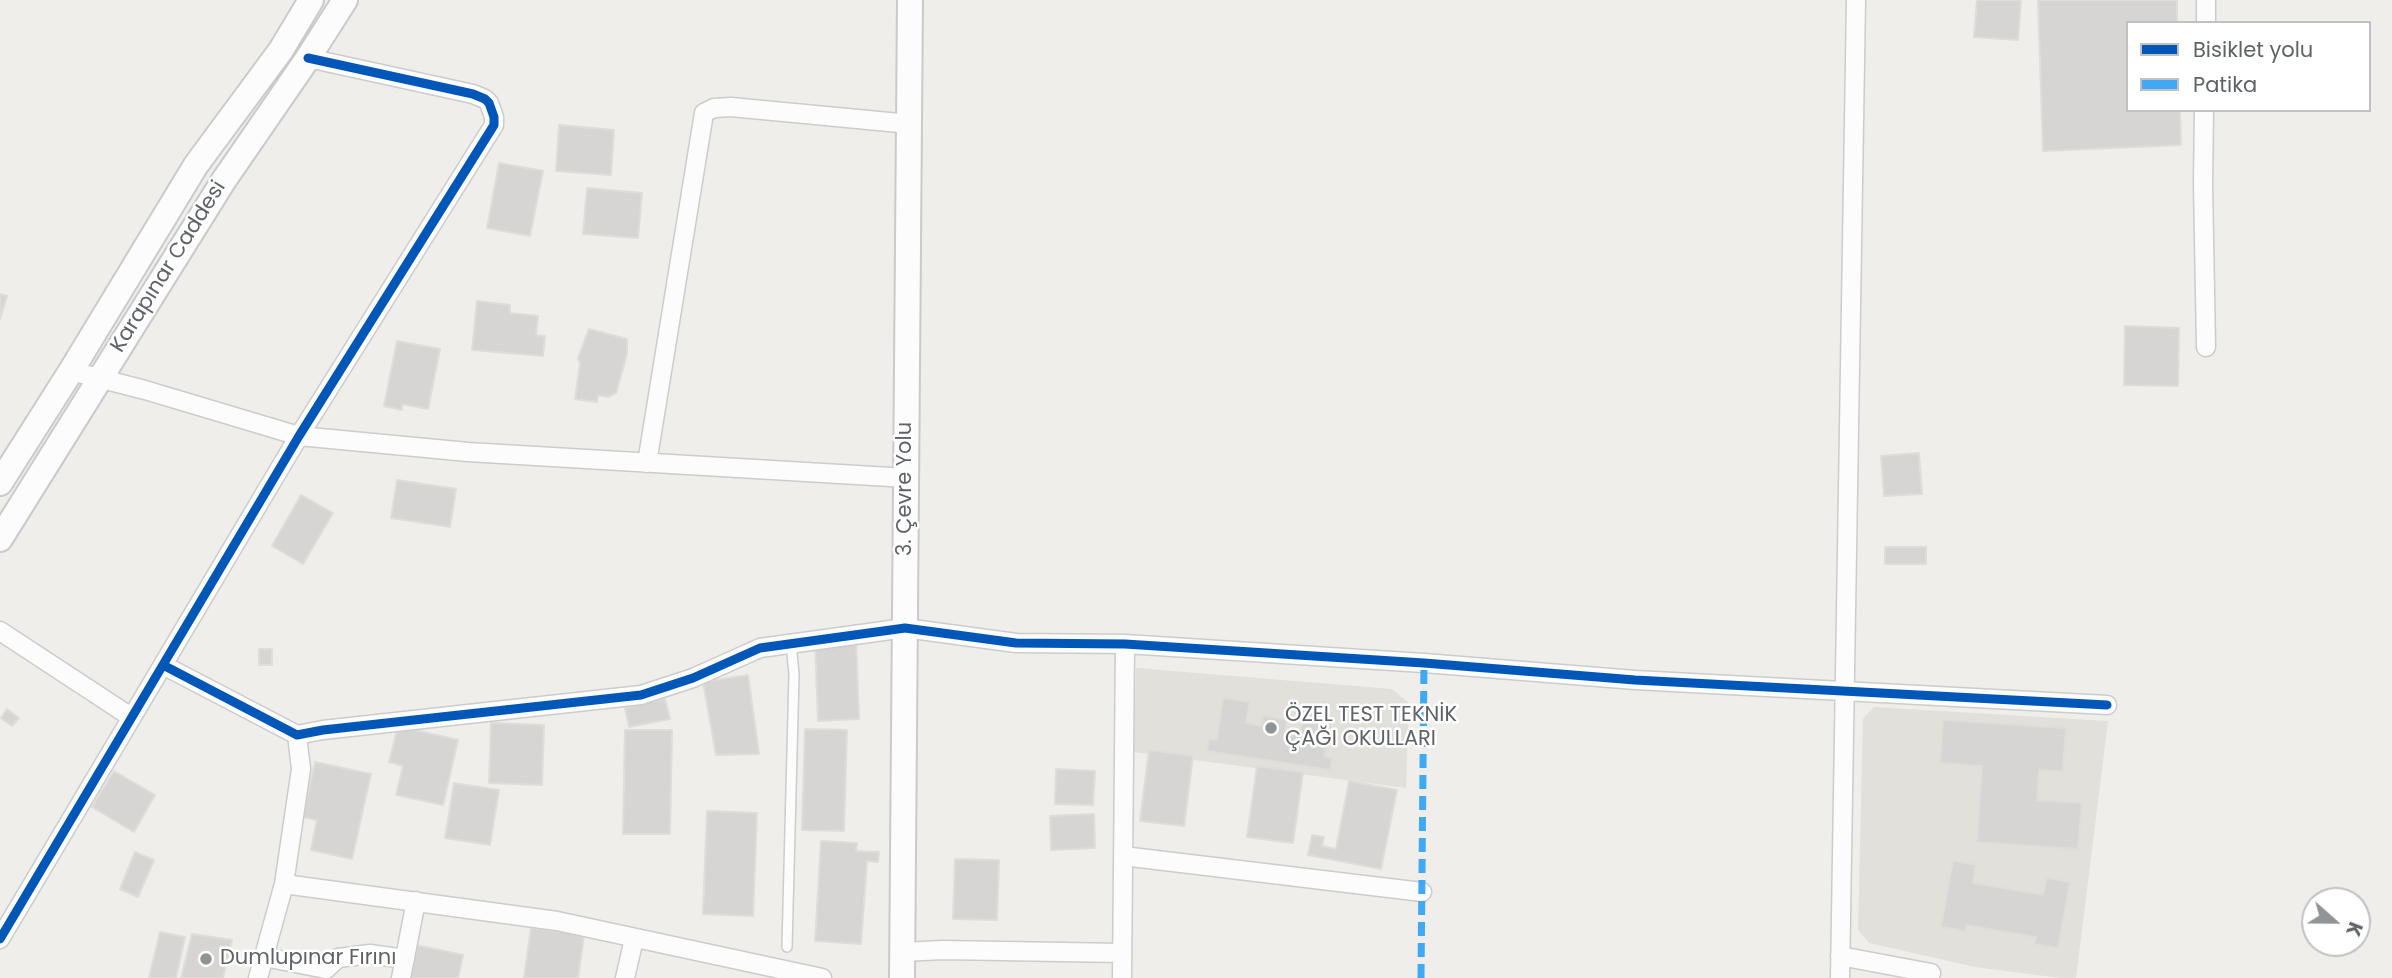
<!DOCTYPE html>
<meta charset="utf-8">
<style>
body{margin:0}
#map{position:relative;width:2392px;height:978px;overflow:hidden;background:#efeeea;font-family:Poppins,sans-serif}
canvas{display:block}
.legend{position:absolute;left:2126px;top:21px;width:245px;height:91px;box-sizing:border-box;background:#fff;border:2px solid #bfc1c3;margin:0;padding:9px 12px;list-style:none;font-size:21px;color:#5f6368}
.legend li{display:flex;align-items:center;gap:14px;height:35px}
.legend b{width:35px;border:2px solid #bfc1c3}
.north{position:absolute;left:2301px;top:887px;width:70px;height:70px;box-sizing:border-box;background:#fff;border:2px solid #bfc1c3;border-radius:50%;rotate:111deg;font-size:19px;font-weight:700;line-height:28px;text-align:center;color:#5f6368}
.north::after{content:'';display:block;margin:auto;width:24px;height:32px;background:#919496;clip-path:polygon(50% 0,100% 100%,50% 72%,0 100%)}
</style>
<div id="map">
<canvas width="2392" height="978"></canvas>
<ul class="legend">
<li><b style="height:9px;background:#0057b8"></b>Bisiklet yolu</li>
<li><b style="height:9px;background:#3fa9f5"></b>Patika</li>
</ul>
<div class="north">K</div>
</div>
<script>
const g = document.querySelector('canvas').getContext('2d');
g.lineJoin = 'round';
function fill(path, color) { g.fillStyle = color; g.fill(path, 'evenodd'); }
const shape = rows => new Path2D(rows.map(r => 'M' + r).join(''));
function strokePath(path, color, width, dash) { g.strokeStyle = color; g.lineWidth = width; g.lineCap = dash ? 'butt' : 'round'; g.setLineDash(dash || []); g.stroke(path); }
function label(font, color, halo, rows, align = 'center') {
  g.font = font + ' Poppins,sans-serif'; g.lineWidth = 5; g.setLineDash([]); g.textBaseline = 'middle'; g.strokeStyle = halo; g.fillStyle = color; for (const [text, x, y, turn = 0] of rows) {
    g.save(); g.translate(x, y); g.rotate((+turn || 0) * Math.PI / 180); g.textAlign = isNaN(turn) ? turn : align; if (halo) g.strokeText(text, 0, 0); g.fillText(text, 0, 0); g.restore();
  }
}
const education = shape([
 [1136,668,1392,689,1409,703,1406,788,1134,752],
 [1874,707,2108,721,2076,978,2060,978,1975,967,1869,943,1858,930,1863,719]
]);
const building = shape([
 [1977,0,2021,0,2018,40,1974,37,1977,0],
 [2038,0,2177,0,2177,23,2128,23,2128,110,2180,110,2181,145,2043,151,2038,0],
 [559,125,614,130,611,175,556,171,559,125],
 [499,163,543,171,530,236,487,228,499,163],
 [587,188,642,193,638,238,583,234,587,188],
 [0,294,7,296,0,319,0,294],
 [477,301,510,305,510,313,538,316,536,335,545,336,543,356,472,350,477,301],
 [2125,326,2179,328,2178,386,2124,385,2125,326],
 [589,329,627,339,627,354,616,393,608,397,598,395,597,402,575,399,580,364,578,358,589,329],
 [397,341,440,349,428,409,402,404,402,410,384,406,397,341],
 [1919,453,1922,494,1884,496,1881,456,1919,453],
 [397,480,456,489,450,527,391,518,397,480],
 [301,495,333,513,303,564,272,546,301,495],
 [1885,547,1926,547,1926,564,1885,564,1885,547],
 [856,640,859,719,818,721,815,642,856,640],
 [259,649,272,649,272,665,259,665,259,649],
 [748,675,759,754,716,755,703,682,748,675],
 [1223,698,1250,702,1246,723,1262,726,1263,716,1287,720,1285,729,1301,732,1304,710,1331,715,1324,757,1332,758,1330,770,1207,751,1209,739,1217,740,1223,698],
 [665,699,670,719,629,727,625,708,665,699],
 [7,709,19,718,12,726,1,718,7,709],
 [1943,720,2066,728,2063,771,2039,770,2037,800,2082,803,2078,849,1977,842,1982,766,1940,763,1943,720],
 [491,723,544,725,542,785,489,783,491,723],
 [398,726,458,740,443,805,396,795,403,766,389,762,398,726],
 [805,729,847,730,844,831,802,830,805,729],
 [625,730,672,730,670,834,623,834,625,730],
 [1149,750,1193,756,1184,826,1140,821,1149,750],
 [315,762,371,774,352,859,311,850,317,820,303,817,315,762],
 [1257,766,1303,772,1293,843,1247,837,1257,766],
 [1056,769,1095,771,1093,805,1055,804,1056,769],
 [114,771,155,795,134,832,92,807,114,771],
 [1349,781,1397,790,1381,869,1308,855,1312,835,1324,837,1322,846,1336,849,1349,781],
 [454,783,499,790,490,845,445,838,454,783],
 [707,811,757,813,753,916,703,914,707,811],
 [1094,814,1095,848,1051,850,1050,816,1094,814],
 [821,841,857,843,856,851,879,852,878,862,867,861,861,944,815,941,821,841],
 [135,852,154,860,138,897,120,889,135,852],
 [955,859,999,860,997,920,953,919,955,859],
 [1953,861,1976,865,1973,883,2043,895,2047,878,2070,882,2058,948,2035,944,2036,937,1966,925,1965,931,1941,927,1953,861],
 [531,928,584,935,578,978,524,978,531,928],
 [160,932,185,937,176,978,149,978,160,932],
 [192,934,232,940,223,978,181,978,192,934],
 [412,944,463,955,458,978,405,978,412,944]
]);
const service = shape([
 [787,947,794,674,791,643]
]);
const minor = shape([
 [2206,23,2206,0],
 [2204,110,2203,184,2206,347],
 [71,371,145,390,299,436,468,452,907,478],
 [647,463,704,113,714,108,731,107,910,124],
 [0,631,131,717],
 [163,665,297,735,323,730,641,695,693,678,760,648,905,628,1016,643,1125,644,1424,663,1635,680,2107,705],
 [1123,856,1422,892],
 [284,884,557,921,822,978],
 [0,939,299,436,494,125,494,117,489,103,485,99,473,94,308,58],
 [903,952,943,950,1122,953],
 [1840,956,1931,973],
 [264,957,326,969,338,958,370,954,405,959],
 [258,978,284,884,301,769,297,735],
 [401,978,416,901],
 [625,978,634,939],
 [1122,978,1125,644],
 [1840,978,1856,0]
]);
const secondary = shape([
 [0,483,71,371,196,165,281,50,311,0],
 [0,539,224,180,308,58,345,0],
 [902,978,910,0]
]);
const quiet = shape([
 [1421,978,1424,663]
]);
const cycleway = shape([
 [163,665,297,735,323,730,641,695,693,678,760,648,905,628,1016,643,1125,644,1424,663,1635,680,2107,705],
 [0,939,299,436,494,125,494,117,489,103,485,99,473,94,308,58]
]);
const markers = [
 [1271,728,7,"#919496"],
 [206,959,7,"#919496"]
];
const streetNames = [
 ["Karapınar Caddesi",169,267,-58],
 ["3. Çevre Yolu",906,489,-90]
];
const poiNames = [
 ["ÖZEL TEST TEKNİK",1285,716],
 ["ÇAĞI OKULLARI",1285,740],
 ["Dumlupınar Fırını",220,959]
];
fill(education, '#e2e0da');
fill(building, '#d6d5d3');
strokePath(building, '#deddd9', 2);
strokePath(service, '#cbcccc', 12);
strokePath(minor, '#cbcccc', 21);
strokePath(secondary, '#cacacb', 28);
strokePath(service, '#fdfcfc', 9);
strokePath(minor, '#fdfcfc', 18);
strokePath(secondary, '#fdfcfc', 24);
strokePath(quiet, '#3fa9f5', 7, [14, 7]);
strokePath(cycleway, '#0057b8', 9);
for (const [x, y, r, color] of markers) { const dot = new Path2D(); dot.arc(x, y, r, 0, 2 * Math.PI); g.fillStyle = color; g.fill(dot); strokePath(dot, '#fff', 2.5); }
label('21px', '#5f6368', '#fff', streetNames);
label('21px', '#5f6368', '#fff', poiNames, 'left');
</script>
